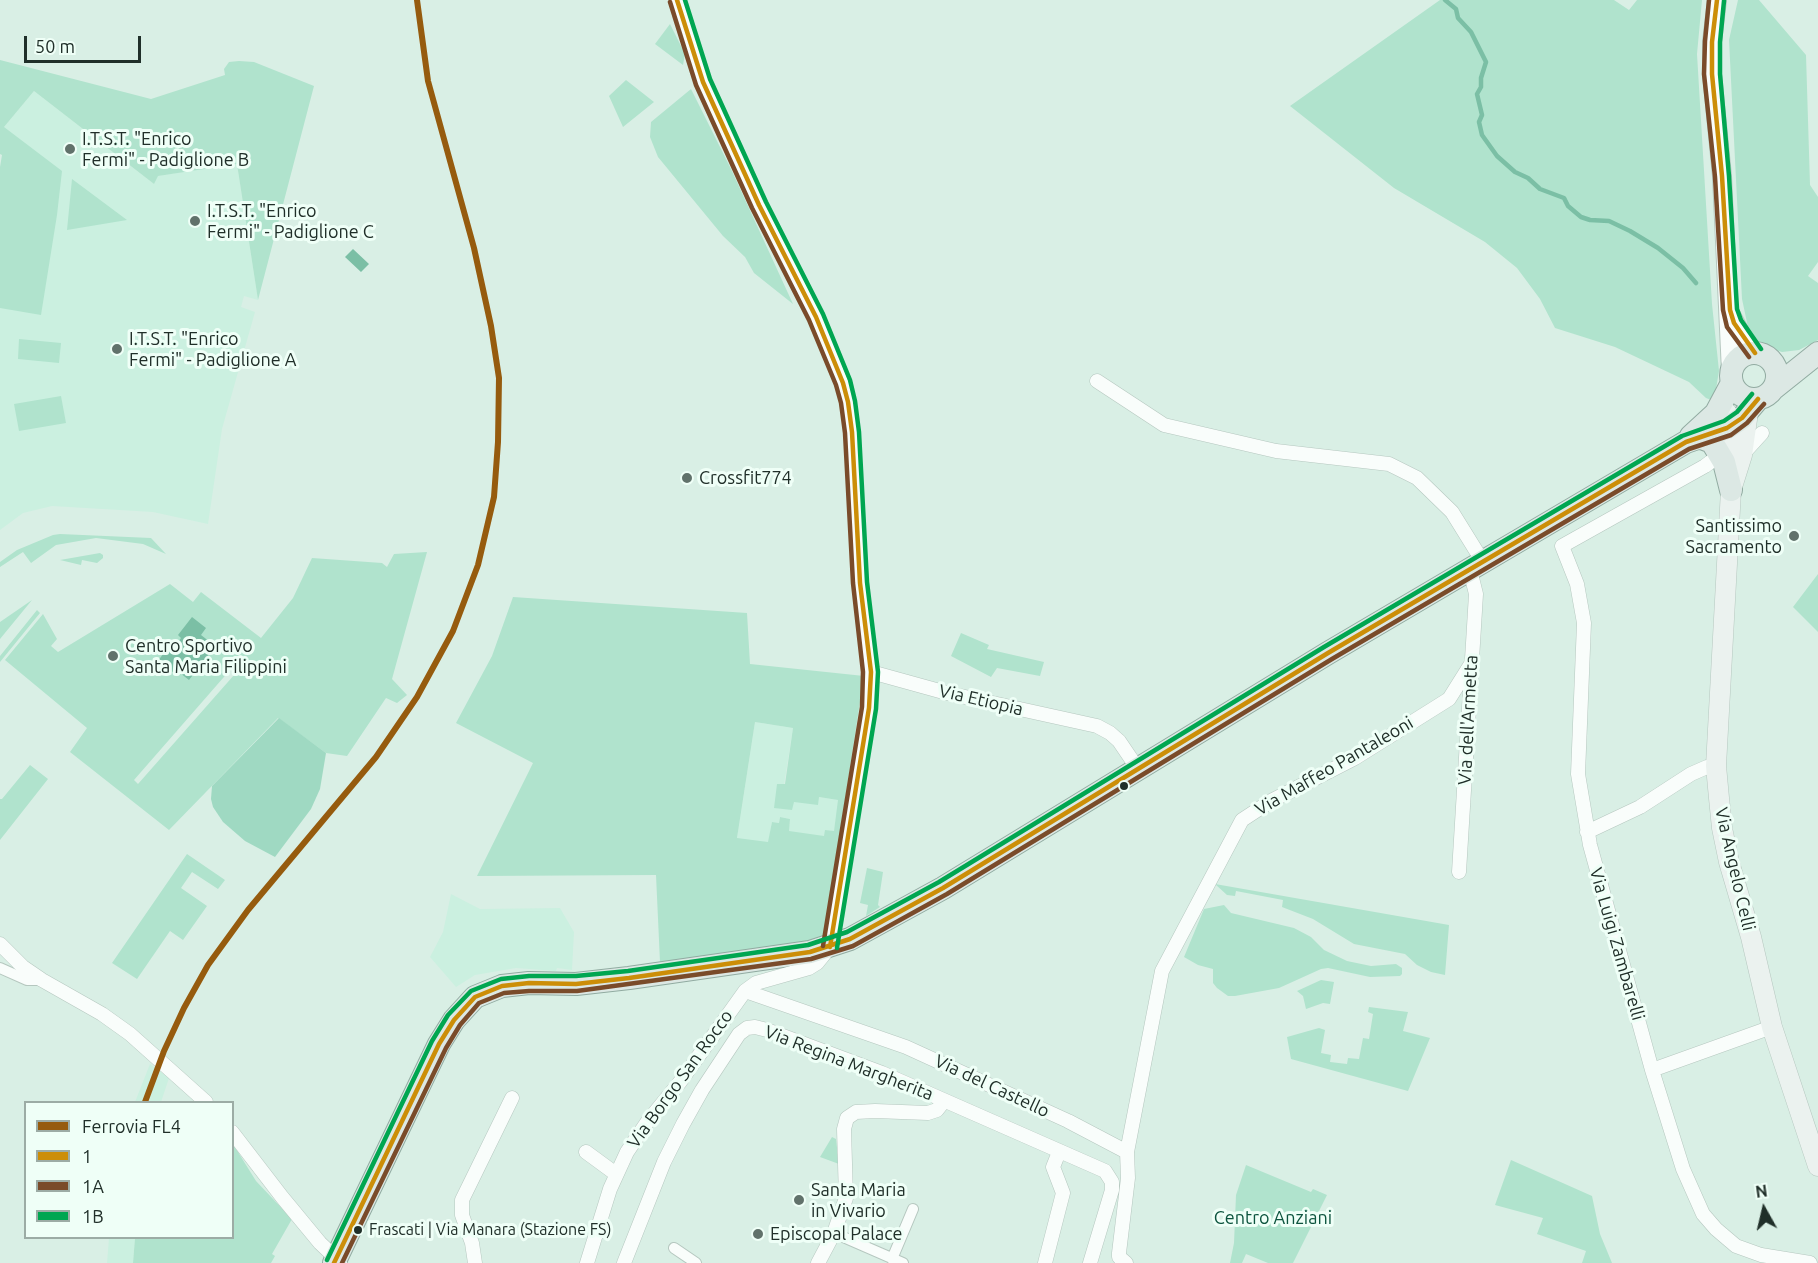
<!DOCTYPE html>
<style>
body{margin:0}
#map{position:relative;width:1818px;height:1263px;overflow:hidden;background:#d9efe5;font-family:Ubuntu,sans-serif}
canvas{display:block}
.legend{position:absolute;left:24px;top:1101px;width:210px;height:138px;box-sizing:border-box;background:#effff7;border:2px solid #9caca5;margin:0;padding:8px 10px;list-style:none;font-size:18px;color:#202f29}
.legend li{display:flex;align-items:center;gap:12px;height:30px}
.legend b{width:30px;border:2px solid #9caca5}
.north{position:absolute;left:1734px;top:1179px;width:60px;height:60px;-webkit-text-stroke:4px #effff7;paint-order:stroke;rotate:352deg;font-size:16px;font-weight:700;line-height:24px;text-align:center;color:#202f29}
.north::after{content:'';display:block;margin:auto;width:21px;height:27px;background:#202f29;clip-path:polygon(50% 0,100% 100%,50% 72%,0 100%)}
.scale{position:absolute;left:24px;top:36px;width:117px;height:27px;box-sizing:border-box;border:3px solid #202f29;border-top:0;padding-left:8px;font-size:18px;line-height:21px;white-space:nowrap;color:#202f29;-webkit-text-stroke:4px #effff7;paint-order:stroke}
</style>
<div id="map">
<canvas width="1818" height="1263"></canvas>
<ul class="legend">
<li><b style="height:8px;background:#965b0e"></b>Ferrovia FL4</li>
<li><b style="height:8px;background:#cc8e08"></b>1</li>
<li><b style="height:8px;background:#7a4b2a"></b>1A</li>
<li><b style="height:8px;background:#00a651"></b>1B</li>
</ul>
<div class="north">N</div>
<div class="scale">50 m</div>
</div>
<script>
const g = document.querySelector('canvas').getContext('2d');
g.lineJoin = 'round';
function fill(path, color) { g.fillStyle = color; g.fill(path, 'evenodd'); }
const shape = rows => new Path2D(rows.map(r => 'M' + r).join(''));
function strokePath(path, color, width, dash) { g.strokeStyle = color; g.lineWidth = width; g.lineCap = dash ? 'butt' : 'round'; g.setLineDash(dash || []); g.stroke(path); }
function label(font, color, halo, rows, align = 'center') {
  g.font = font + ' Ubuntu,sans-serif'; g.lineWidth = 6; g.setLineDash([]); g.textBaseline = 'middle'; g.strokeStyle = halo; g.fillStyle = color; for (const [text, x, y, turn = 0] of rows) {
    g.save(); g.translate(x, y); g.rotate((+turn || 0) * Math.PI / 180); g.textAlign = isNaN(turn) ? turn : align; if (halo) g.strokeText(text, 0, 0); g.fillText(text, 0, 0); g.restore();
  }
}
const built = shape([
 [34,91,154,184,157,176,237,163,258,300,244,296,241,307,255,312,222,429,208,524,153,512,52,506,23,513,0,530,0,245,4,127],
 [755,722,793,728,784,785,794,802,819,797,839,800,818,935,774,928,790,819,780,817,779,823,772,822,755,927,724,922],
 [451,894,480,909,560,908,574,932,572,970,557,968,556,971,516,968,475,975,456,987,430,957,443,932],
 [150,1064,169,1078,161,1102,135,1102],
 [109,1238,135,1238,133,1263,107,1263]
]);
const green = shape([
 [1440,0,1614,0,1629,10,1637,0,1702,0,1697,54,1712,304,1719,371,1714,401,1706,398,1689,382,1615,347,1555,328,1540,299,1517,268,1485,242,1394,188,1290,106],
 [1738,0,1759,0,1806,55,1810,185,1818,197,1818,262,1808,276,1818,283,1818,340,1799,350,1782,352,1759,345,1749,332,1742,299,1729,40],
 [670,24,685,54,683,65,655,44],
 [0,60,151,99,225,75,224,69,229,62,239,61,254,62,314,86,258,300,237,164,158,176,154,184,34,91,4,127,62,171,57,215,41,315,0,308,0,167,2,155,0,154],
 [626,80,654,102,623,127,609,96],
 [691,89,731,169,793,304,754,273,745,257,723,236,658,157,650,137,651,122],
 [72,179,127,220,67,230],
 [19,339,61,343,59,363,18,359],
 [61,396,66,423,19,431,14,404],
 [60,534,151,538,166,554,143,544,96,538,56,545,31,563,23,552,0,567,0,562,17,550,53,535],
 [427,552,392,679,407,695,397,703,386,698,347,756,326,753,278,718,169,830,70,752,87,728,5,660,43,614,57,639,51,646,58,652,170,584,193,602,201,592,261,638,293,598,312,558,382,563,387,567,394,554],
 [237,662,242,666,138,784,134,780],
 [100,553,103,555,103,558,97,563,82,560,81,565,60,560],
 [1818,574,1818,632,1793,607],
 [513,597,747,613,750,664,864,676,823,943,660,962,656,875,477,876,533,763,456,723,492,656],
 [755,722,793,728,785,784,777,784,774,808,792,810,794,802,818,805,819,797,838,800,834,831,825,830,824,836,789,831,790,819,780,817,779,823,772,822,768,842,737,838],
 [32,600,0,639,0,622],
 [37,610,40,613,0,662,0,656],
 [961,633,989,645,987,649,1044,662,1040,676,997,668,991,677,951,656],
 [30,765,48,779,0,840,0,799,2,799],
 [187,854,225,880,218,889,192,872,181,888,207,906,183,940,170,931,137,979,112,963],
 [867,868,883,872,878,905,880,907,866,916,868,905,860,903],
 [1215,884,1449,925,1445,975,1431,972,1417,965,1405,954,1354,944,1313,919,1282,907,1283,900,1236,891,1235,896,1227,895],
 [1224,905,1231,913,1294,928,1311,937,1324,950,1347,961,1371,966,1396,964,1402,968,1402,974,1400,976,1370,977,1328,968,1321,969,1279,988,1235,996,1228,996,1217,988,1213,983,1213,969,1198,965,1184,957,1204,909],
 [1321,980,1334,982,1330,1004,1323,1003,1306,1009,1303,996,1297,991],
 [1369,1007,1408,1012,1403,1031,1430,1038,1408,1091,1291,1059,1287,1037,1319,1028,1325,1030,1321,1053,1331,1055,1330,1062,1347,1064,1348,1058,1359,1059,1363,1038,1369,1039,1373,1014,1368,1012],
 [832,1137,836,1139,839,1164,820,1157],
 [233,1144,256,1181,292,1219,272,1254,275,1256,271,1263,133,1263,135,1238,232,1238],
 [1511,1160,1592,1196,1600,1234,1612,1263,1582,1263,1586,1251,1537,1234,1543,1218,1495,1205],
 [1246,1165,1311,1192,1313,1189,1327,1195,1293,1263,1268,1263,1246,1254,1242,1263,1230,1263,1234,1243,1236,1195]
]);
const forest = shape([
 [279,718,326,753,320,789,311,809,275,857,245,841,223,822,213,807,211,799,212,786]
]);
const water = shape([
 [353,249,369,264,361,272,345,257],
 [192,617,206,628,201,635,215,646,189,680,175,669,169,676,155,665,169,646,173,649,181,638,178,635]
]);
const stream = shape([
 [1445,0,1456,9,1458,18,1471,32,1486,62,1481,78,1481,87,1477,94,1482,115,1479,122,1482,135,1497,156,1515,172,1528,178,1540,189,1564,198,1568,206,1581,217,1590,220,1609,221,1630,231,1658,248,1683,268,1696,283]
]);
const pedestrian = shape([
 [0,968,27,980,42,980],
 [834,1233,903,1263],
 [674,1248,696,1263],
 [892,1259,913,1209]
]);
const minor = shape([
 [1097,381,1164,425,1276,451,1389,464,1417,478,1452,512,1483,562],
 [1724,452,1705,466,1562,546,1577,584,1584,623,1578,774,1590,845,1652,1070,1683,1169,1703,1214,1716,1229,1736,1246,1761,1255,1810,1263],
 [1742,455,1762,433],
 [871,672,947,693,1097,726,1110,733,1119,741,1138,769],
 [1587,832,1640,807,1691,774,1707,767,1716,766],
 [1459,872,1476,594,1470,570],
 [0,944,23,967,42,980,102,1014,130,1034,206,1102],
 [745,991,906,1047,1068,1121,1127,1152],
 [1652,1070,1772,1027],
 [232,1132,282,1197,320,1243,340,1262],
 [586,1152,616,1174],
 [475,1263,472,1243,462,1215,462,1200,512,1098],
 [587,1263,610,1189,627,1152,648,1121,680,1082,745,991,756,983,809,968,817,963,830,947,870,701,871,664,860,583,852,432,845,392,816,317,759,205,703,82,677,0],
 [624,1263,664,1162,683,1124,702,1090,739,1034,747,1028,755,1027,767,1030,882,1073,1105,1171,1112,1182,1112,1190,1090,1263],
 [818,1263,834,1233,846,1198,844,1129,847,1118,856,1112,875,1111,928,1113,937,1110,944,1101],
 [1045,1263,1063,1193,1053,1167,1059,1152],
 [1126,1263,1119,1257,1119,1253,1128,1178,1127,1152,1162,971,1242,820,1271,801,1355,758,1449,699,1471,664]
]);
const tertiary = shape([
 [1717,0,1712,42,1712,74,1722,176,1731,372],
 [1731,315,1742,336,1755,353]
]);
const secondary = shape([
 [1748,412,1742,455,1731,490,1716,766,1719,798,1722,828,1729,862,1751,937,1772,1027,1818,1166],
 [1727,413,1728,449,1732,452,1742,455]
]);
const primary = shape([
 '1731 376a23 23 0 1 1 46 0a23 23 0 1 1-46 0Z',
 [1773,389,1818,353],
 [1691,436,1716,413,1732,383],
 [1699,437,1712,442,1724,462,1731,490],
 [334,1263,439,1044,454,1020,475,997,502,986,529,983,576,984,629,978,810,952,850,939,943,888,1328,653,1686,442,1727,428,1742,418,1758,399]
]);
const bus1 = shape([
 [677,0,703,82,759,205,816,317,843,383,848,402,852,432,860,583,871,672,869,708,830,947],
 [1717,0,1712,42,1712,74,1722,176,1730,310,1734,323,1755,353],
 [334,1263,439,1044,454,1020,475,997,502,986,529,983,576,984,629,978,810,952,850,939,943,888,1328,653,1686,442,1727,428,1742,418,1758,399]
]);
const bus2 = shape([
 [1709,0,1705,41,1704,74,1715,177,1723,310,1727,327,1749,357],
 [670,2,696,85,752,208,809,320,836,385,841,403,845,433,853,583,863,672,862,707,823,946],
 [342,1263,446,1048,460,1025,479,1003,504,993,529,991,577,991,811,959,853,946,947,894,1332,659,1689,449,1731,435,1747,423,1764,404]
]);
const bus3 = shape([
 [685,0,710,79,766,202,823,314,850,380,855,401,859,432,867,582,878,672,876,709,837,948],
 [1724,1,1720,42,1720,74,1729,176,1737,309,1741,320,1761,349],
 [327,1260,432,1041,448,1015,471,991,501,979,529,976,576,976,628,971,808,945,847,932,939,882,1324,647,1682,436,1724,421,1737,412,1752,394]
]);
const rail1 = shape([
 [145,1102,164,1051,184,1008,208,965,248,910,376,757,417,697,453,631,478,565,494,497,498,442,499,378,491,326,474,248,428,81,417,0]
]);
const markers = [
 [70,149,6,"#61726b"],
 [195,221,6,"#61726b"],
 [117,349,6,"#61726b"],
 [687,478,6,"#61726b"],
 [1794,536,6,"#61726b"],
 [113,656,6,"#61726b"],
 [1124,786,5,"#202f29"],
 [799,1200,6,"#61726b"],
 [358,1230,5,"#202f29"],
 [758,1234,6,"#61726b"]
];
const busNames = [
 ["Frascati | Via Manara (Stazione FS)",369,1230]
];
const poiNames = [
 ["I.T.S.T. \"Enrico",82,139],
 ["Fermi\" - Padiglione B",82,160],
 ["I.T.S.T. \"Enrico",207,211],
 ["Fermi\" - Padiglione C",207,232],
 ["I.T.S.T. \"Enrico",129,339],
 ["Fermi\" - Padiglione A",129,360],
 ["Crossfit774",699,478],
 ["Santissimo",1782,526,"right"],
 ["Sacramento",1782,547,"right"],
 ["Centro Sportivo",125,646],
 ["Santa Maria Filippini",125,667],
 ["Santa Maria",811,1190],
 ["in Vivario",811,1211],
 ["Episcopal Palace",770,1234]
];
const streetNames = [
 ["Via Etiopia",981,700,13],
 ["Via dell'Armetta",1468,720,-87],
 ["Via Maffeo Pantaleoni",1334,766,-30],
 ["Via Angelo Celli",1735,869,77],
 ["Via Luigi Zambarelli",1617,944,74],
 ["Via Regina Margherita",849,1063,21],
 ["Via Borgo San Rocco",680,1079,-54],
 ["Via del Castello",992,1086,25]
];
const parkNames = [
 ["Centro Anziani",1273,1218]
];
fill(built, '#cbf0e0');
fill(green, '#b0e3cd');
fill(forest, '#9fd9c2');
fill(water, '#7bbfa5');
strokePath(stream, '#7bbfa5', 4.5);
strokePath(pedestrian, '#b5c7bf', 12);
strokePath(minor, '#b5c7bf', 15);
strokePath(tertiary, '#b5c7bf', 20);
strokePath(secondary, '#b5c7bf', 21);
strokePath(primary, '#91aba1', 24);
strokePath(pedestrian, '#f9fdfb', 10);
strokePath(minor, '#f9fdfb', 14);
strokePath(tertiary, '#f9fdfb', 18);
strokePath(secondary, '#ebf2ef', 20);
strokePath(primary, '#dce8e4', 22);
strokePath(bus1, '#cc8e08', 4.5);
strokePath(bus2, '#7a4b2a', 4.5);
strokePath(bus3, '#00a651', 4.5);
strokePath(rail1, '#965b0e', 6);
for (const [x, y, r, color] of markers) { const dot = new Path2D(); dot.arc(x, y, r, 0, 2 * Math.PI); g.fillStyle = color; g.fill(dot); strokePath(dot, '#effff7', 2); }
label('16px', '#202f29', '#effff7', busNames, 'left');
label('18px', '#202f29', '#effff7', poiNames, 'left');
label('18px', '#202f29', '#effff7', streetNames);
label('18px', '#0c543e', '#effff7', parkNames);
</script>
